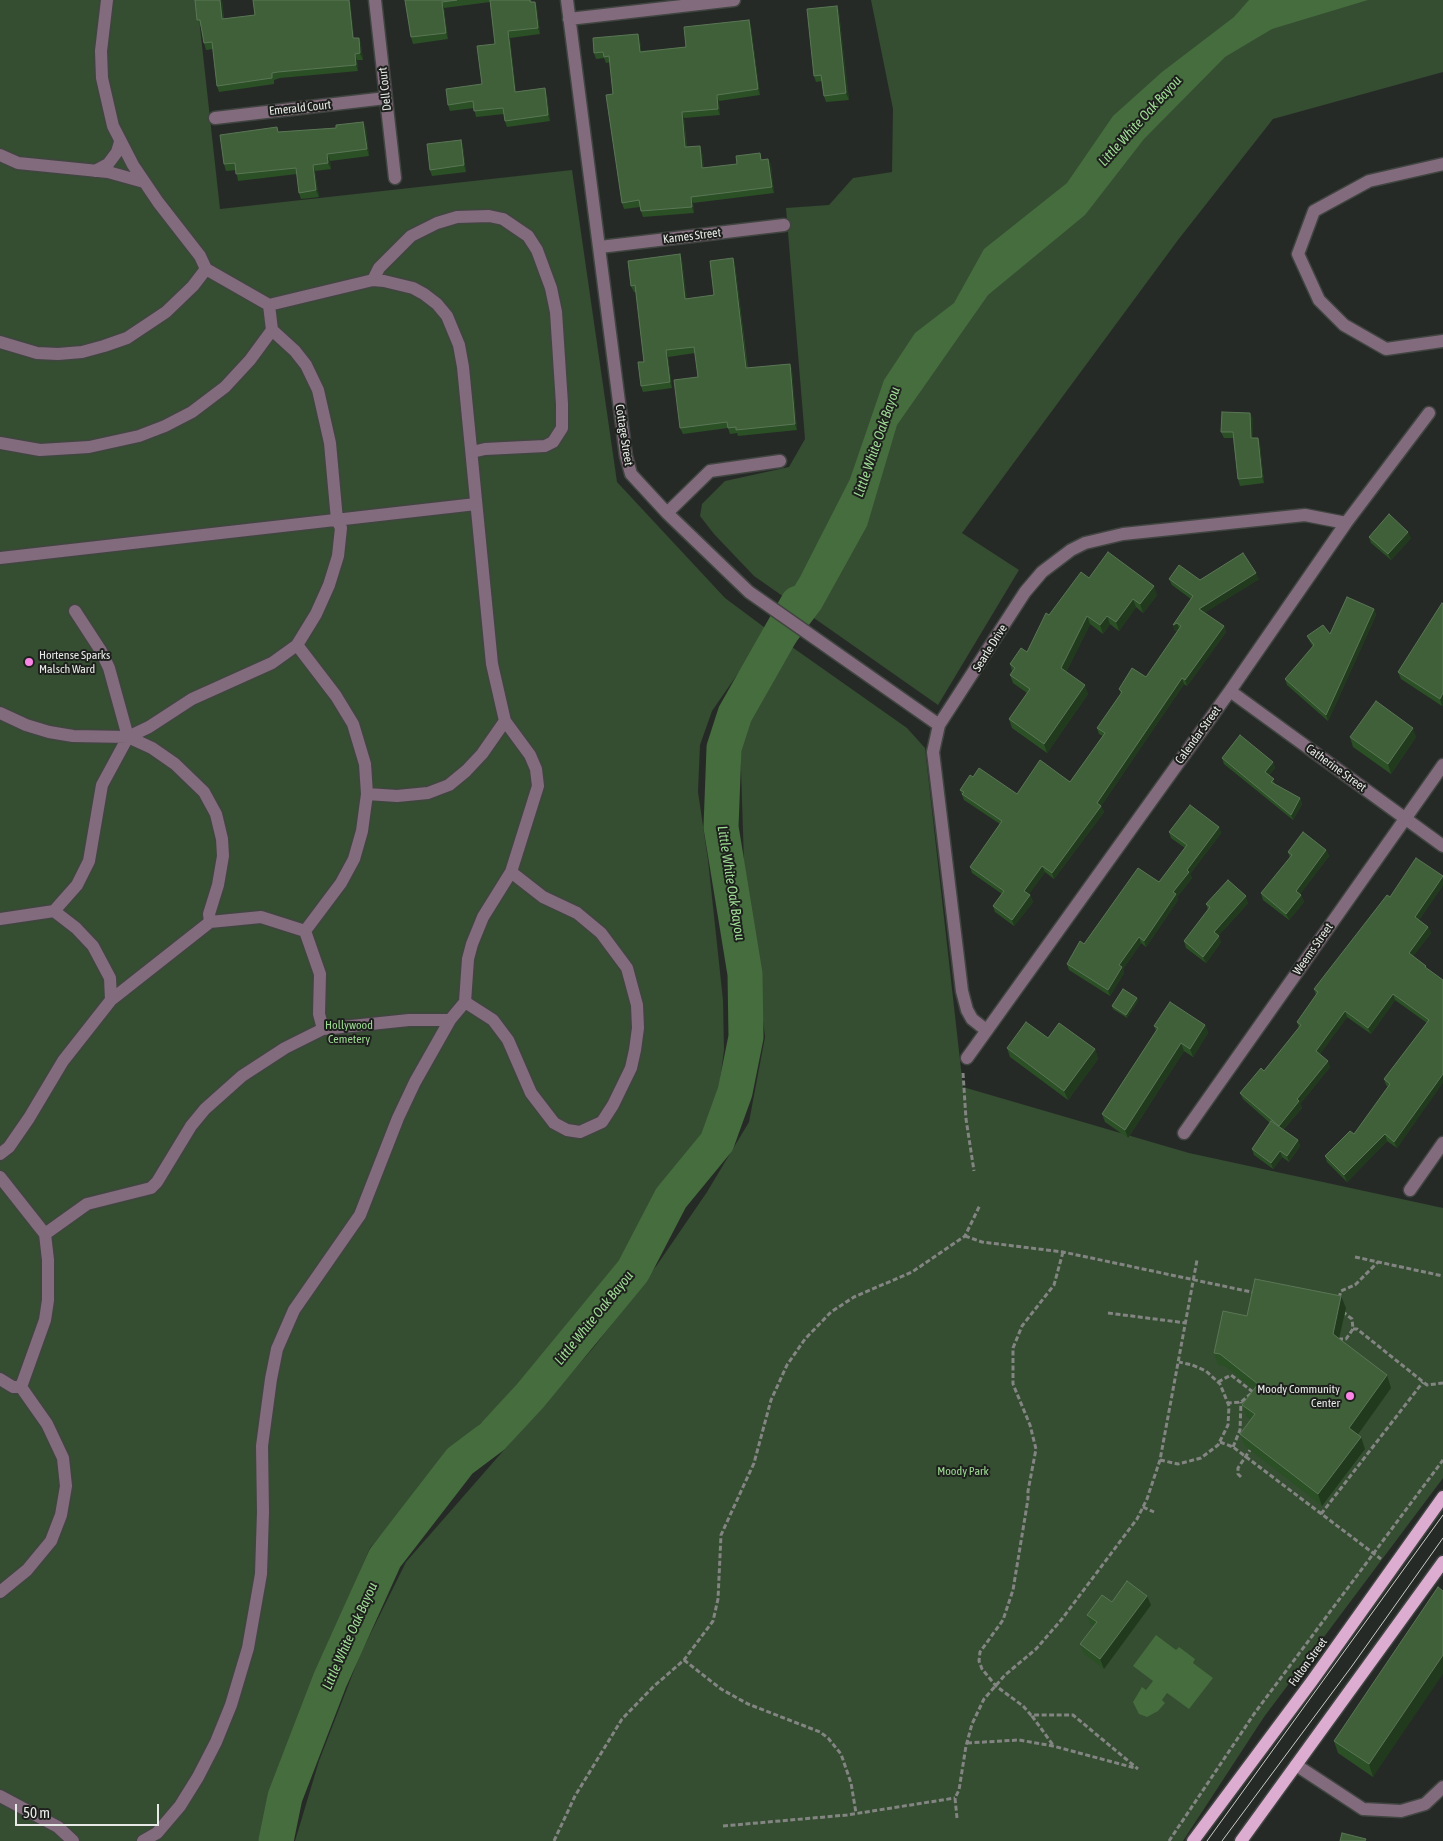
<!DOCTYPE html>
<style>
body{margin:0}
#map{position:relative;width:1443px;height:1841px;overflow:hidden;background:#262a26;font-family:"Asap Condensed",sans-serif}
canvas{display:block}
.scale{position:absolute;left:15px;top:1804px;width:144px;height:22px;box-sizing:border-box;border:2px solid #e8eae7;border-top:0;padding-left:6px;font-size:15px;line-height:18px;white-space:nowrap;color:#e8eae7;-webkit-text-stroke:4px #1d201c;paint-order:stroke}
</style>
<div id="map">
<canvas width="1443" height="1841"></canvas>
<div class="scale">50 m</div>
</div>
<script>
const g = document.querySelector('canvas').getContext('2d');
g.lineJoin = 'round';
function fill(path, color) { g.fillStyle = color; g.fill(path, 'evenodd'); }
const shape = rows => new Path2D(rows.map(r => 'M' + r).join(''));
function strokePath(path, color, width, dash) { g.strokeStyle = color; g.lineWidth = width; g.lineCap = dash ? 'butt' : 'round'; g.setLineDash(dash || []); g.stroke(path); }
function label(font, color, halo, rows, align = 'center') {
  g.font = font + ' "Asap Condensed",sans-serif'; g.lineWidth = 4; g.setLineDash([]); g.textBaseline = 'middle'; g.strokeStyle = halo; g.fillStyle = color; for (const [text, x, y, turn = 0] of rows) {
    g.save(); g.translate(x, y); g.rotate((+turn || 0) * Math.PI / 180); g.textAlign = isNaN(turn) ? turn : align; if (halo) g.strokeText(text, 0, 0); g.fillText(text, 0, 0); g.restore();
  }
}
const green = shape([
 [0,0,197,0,220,209,572,170,617,482,725,598,768,630,712,711,700,745,698,792,708,860,723,1000,724,1050,717,1103,705,1136,623,1261,522,1382,446,1458,370,1548,322,1660,287,1762,267,1841,0,1841],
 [871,0,1443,0,1443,72,1273,119,1178,240,962,533,1019,570,938,705,754,576,714,534,700,516,702,504,725,481,789,467,805,439,786,208,829,205,853,178,892,172,893,109],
 [792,647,907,728,925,748,963,1087,1189,1153,1443,1208,1443,1478,1264,1717,1183,1841,295,1841,319,1761,360,1655,406,1562,594,1347,657,1265,707,1192,749,1122,765,1037,744,863,740,737]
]);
const water = shape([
 [1249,0,1368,0,1272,29,1225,57,1144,139,1085,215,988,295,897,425,867,526,821,609,787,654,763,638,800,577,850,479,884,380,915,333,954,303,984,249,1067,183,1113,116,1162,72,1234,17],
 [1156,1635,1176,1650,1179,1647,1195,1659,1193,1663,1213,1678,1189,1709,1167,1693,1162,1700,1165,1703,1158,1711,1147,1717,1139,1714,1133,1702,1142,1687,1146,1690,1153,1681,1133,1666]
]);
const river = shape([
 [276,1841,285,1797,330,1680,385,1558,460,1461,492,1437,530,1396,633,1271,671,1198,717,1142,735,1092,746,1037,745,974,721,827,724,748,735,714,798,603]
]);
const path = shape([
 [963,1073,966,1119,974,1171],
 [965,1236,982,1242,1063,1252,1256,1293],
 [1063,1252,1054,1285,1022,1326,1013,1348,1013,1384,1030,1425,1036,1449,1028,1491,1028,1499,1013,1590,1003,1620,980,1652,979,1661,982,1669,996,1686,1023,1706,1031,1715,1073,1715,1138,1769],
 [1355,1257,1443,1276],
 [1339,1298,1341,1291,1355,1285,1378,1262],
 [1108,1313,1186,1323],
 [1353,1329,1357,1329,1427,1385,1443,1383],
 [1338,1339,1346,1339,1353,1329,1352,1319,1343,1312],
 [1218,1382,1231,1375,1253,1392,1241,1402,1228,1403],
 [1220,1442,1233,1447,1381,1559],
 [1233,1447,1240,1430,1241,1402],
 [1160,1460,1178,1464,1201,1458,1218,1445,1228,1425,1229,1406,1220,1384,1206,1371,1192,1365,1179,1362],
 [1241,1477,1238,1474,1238,1468,1250,1450],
 [1143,1507,1154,1512],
 [1321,1514,1423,1382],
 [684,1660,721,1689,748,1704,820,1732,828,1738,841,1754,851,1783,856,1813],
 [1032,1716,1053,1745],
 [967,1743,1019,1740,1053,1746,1135,1768],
 [957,1818,955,1798,959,1790,966,1746,972,1724,984,1699,1005,1675,1036,1649,1062,1619,1137,1519,1147,1499,1160,1460,1197,1260],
 [723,1826,847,1815,955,1798],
 [554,1841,575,1796,622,1719,653,1687,684,1660,713,1621,718,1599,721,1535,754,1463,771,1400,787,1365,805,1339,831,1312,854,1297,912,1272,965,1236,980,1205],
 [1169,1841,1254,1714,1443,1460]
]);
const minor = shape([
 [107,0,101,51,102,78,113,126,133,165,158,202,200,256,206,269,269,305,373,280,384,281,413,288,424,294,437,304,447,316,459,345,463,367,492,664,505,721,530,755,536,769,538,786,511,872,483,917,472,944,468,959,465,1002,450,1020,415,1082,398,1118,360,1215,294,1310,277,1349,271,1379,262,1446,263,1512,261,1574,248,1648,231,1705,216,1742,198,1777,180,1806,157,1833,143,1841],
 [375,0,395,178],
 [567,0,626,456,631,474,667,513,749,592,939,725],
 [569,19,734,0],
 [215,118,386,98],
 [0,155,18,163,108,172,144,182],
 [1443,164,1369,181,1314,211,1298,254,1319,300,1344,325,1386,349,1443,341],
 [95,171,108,164,117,152,120,142],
 [600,247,784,225],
 [373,280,379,268,411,236,437,223,457,217,489,216,503,219,528,236,537,250,551,288,556,312,562,404,562,428,553,442,545,446,485,449,472,452],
 [0,342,37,353,58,354,82,352,104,346,127,338,166,312,193,286,206,269],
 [0,443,40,450,89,447,139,436,165,426,192,412,225,387,250,360,272,330,269,305],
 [667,513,710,471,780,461],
 [0,558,476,504],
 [75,611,101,651,109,668,128,737,152,748,175,764,204,792,216,814,222,839,223,856,218,885,209,914,210,922],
 [1230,691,1443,846],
 [0,713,26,725,49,732,73,736,128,737,149,727,192,699,272,663,297,645,316,614,329,585,338,556,341,528,337,520,330,443,318,390,306,365,295,351,272,330],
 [367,794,397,796,428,793,449,785,466,771,482,754,505,721],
 [54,911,76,928,93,946,110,978,111,1000],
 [0,919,54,911,77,885,89,861,102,785,128,737],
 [305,931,320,974,319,1014,323,1029],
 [465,1002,493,1020,508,1040,531,1093,554,1123,567,1130,580,1132,602,1122,613,1105,631,1068,635,1050,638,1028,637,1005,627,968,601,933,577,913,543,897,511,872],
 [986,1030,972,1019,967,1010,962,991,933,752,939,725,1025,592,1042,572,1071,550,1085,543,1123,534,1305,515,1346,523],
 [967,1058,1230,691,1346,523,1429,413],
 [1184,1133,1443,765],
 [0,1154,9,1147,29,1118,63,1061,111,1000,210,922,261,917,305,931,341,883,354,859,362,831,367,794,365,764,353,724,336,696,297,645],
 [0,1177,45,1234,48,1260,48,1300,45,1320,21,1387],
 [1410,1190,1443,1143],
 [45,1234,87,1204,151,1188,157,1182,191,1126,205,1109,242,1076,285,1048,323,1029,409,1020,450,1020],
 [0,1379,13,1387,21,1387,47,1424,63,1458,66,1486,61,1515,51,1541,27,1570,0,1592],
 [1296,1765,1363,1809,1401,1811,1425,1804,1443,1787],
 [0,1796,58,1827,73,1841]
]);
const major = shape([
 [1193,1841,1312,1681,1443,1497],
 [1241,1841,1443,1562]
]);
const tram = shape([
 [1207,1841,1443,1515],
 [1222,1841,1352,1666,1443,1538]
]);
const wall = shape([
 [222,0,224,19,255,15,253,0,350,0,354,38,359,38,361,44,363,60,357,60,358,71,280,78,274,80,274,84,219,92,217,86,213,49,206,50,204,43,201,26,200,27,197,20],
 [405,0,531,0,532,2,535,2,537,8,540,34,510,38,516,92,547,95,550,121,507,127,505,121,504,114,476,117,474,108,450,111,448,105,482,84,495,44,490,2,444,8,448,39,413,44,411,37],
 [837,6,839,12,849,100,826,102,824,96,822,81,816,82,814,76],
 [749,20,751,26,760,95,719,101,720,115,684,118,687,147,702,152,704,168,737,164,768,159,771,165,774,193,693,203,694,213,643,217,641,211,640,207,624,209,622,203,610,62,606,63,604,58,596,59,594,53,640,40,641,51,686,47],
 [363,122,366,128,369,156,330,161,331,169,315,171,319,197,301,199,299,193,297,174,238,181,236,170,226,171,224,164,279,132,336,128],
 [461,140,463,146,466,172,432,176,430,170],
 [680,254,682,260,687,299,714,295,733,258,735,264,748,368,790,364,792,370,797,430,738,436,737,433,730,434,728,428,683,434,680,428,698,377,695,353,668,357,672,388,643,392,641,386,644,362,636,292,634,292,631,286],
 [1250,413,1253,419,1253,438,1258,438,1260,444,1264,483,1240,486,1238,479,1233,438,1224,438,1221,432],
 [1369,537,1411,538,1391,560,1371,543],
 [1089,578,1157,595,1143,613,1136,607,1119,631,1110,624,1103,634,1090,624,1066,672,1088,694,1047,753,1012,728,1009,719,1027,693,1013,683,1010,675,1012,671,1010,664,1027,652,1049,615],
 [1169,579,1200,580,1259,579,1204,613,1224,626,1226,632,1187,686,1184,684,1101,806,1104,812,1054,879,1045,872,1029,894,1030,895,1033,902,1014,926,995,912,993,906,1002,894,972,873,970,867,1000,824,964,800,960,790,973,777,1017,794,1070,782,1103,736,1099,734,1097,728,1121,694,1119,689,1146,677,1178,630,1175,631,1173,625,1191,599,1172,585],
 [1443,604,1443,705,1442,706,1401,679,1398,672],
 [1374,609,1376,615,1328,721,1287,685,1285,679,1313,647,1310,642,1307,636,1330,634],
 [1350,737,1416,737,1391,774,1353,747],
 [1222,758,1273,762,1275,768,1269,775,1276,785,1300,798,1302,804,1293,820,1224,764],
 [1219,827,1221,833,1190,874,1192,878,1177,897,1178,900,1146,947,1141,943,1123,969,1124,973,1110,996,1069,970,1067,964,1084,944,1159,882,1185,848,1171,838,1169,832],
 [1326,850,1329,856,1300,894,1301,895,1304,902,1289,920,1263,900,1261,893,1290,858,1288,852],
 [1443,885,1419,920,1428,927,1431,933,1413,956,1426,966,1437,1090,1397,1148,1387,1141,1347,1182,1327,1162,1325,1156,1354,1134,1388,1087,1386,1085,1384,1079,1427,1023,1395,1000,1371,1034,1347,1017,1320,1054,1330,1067,1300,1104,1302,1108,1283,1130,1298,1140,1300,1146,1289,1162,1282,1157,1273,1169,1254,1155,1252,1149,1270,1123,1243,1099,1240,1093,1264,1071,1299,1028,1297,1022,1316,995,1314,989,1390,897],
 [1248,903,1218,936,1221,942,1206,963,1186,948,1184,941,1208,910,1206,904],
 [1137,998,1138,1001,1127,1018,1113,1009,1112,1006],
 [1205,1025,1208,1033,1193,1057,1184,1051,1128,1138,1105,1122,1102,1114,1156,1031,1154,1026],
 [1007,1048,1095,1049,1098,1059,1068,1100,1010,1057],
 [1346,1308,1339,1339,1391,1388,1358,1434,1361,1437,1365,1449,1322,1506,1245,1446,1240,1434,1251,1420,1247,1417,1242,1405,1254,1390,1225,1366,1218,1365,1214,1353,1247,1316],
 [1443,1591,1373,1777,1338,1753,1334,1741],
 [1147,1596,1151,1605,1104,1669,1084,1654,1080,1644,1094,1626,1090,1624,1087,1615,1112,1602]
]);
const shadedWall = shape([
 [220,0,222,0,224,25,222,19],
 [349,0,350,0,355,44,353,38],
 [442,2,444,8,448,39,446,33],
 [535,2,537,8,540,34,538,28],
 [837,6,839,12,849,100,846,93],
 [749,20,751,26,760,95,758,89],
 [508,31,510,38,517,99,515,92],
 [638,34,640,40,642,58,640,52],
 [359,38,361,44,363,60,360,53],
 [355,54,357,60,358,71,356,65],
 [545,88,547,95,550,121,548,115],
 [717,95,719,101,720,115,718,109],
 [682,112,684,118,687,153,685,147],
 [363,122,366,128,369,156,367,149],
 [461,140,463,146,466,172,464,165],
 [700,146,702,152,705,174,702,168],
 [327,154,330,161,331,169,328,163],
 [768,159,771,165,774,193,772,187],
 [313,165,315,171,319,197,316,190],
 [691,197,693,203,694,213,692,207],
 [680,254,682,260,688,305,685,299],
 [733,258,735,264,748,374,746,368],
 [666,350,668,357,672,388,670,382],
 [790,364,792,370,797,430,795,424],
 [1250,413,1253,419,1253,445,1251,438],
 [1258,438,1260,444,1264,483,1262,477],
 [1408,532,1411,538,1391,560,1388,554],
 [1256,573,1259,579,1201,615,1199,609],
 [1154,586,1157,595,1143,613,1140,604],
 [1133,599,1136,607,1119,631,1116,622],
 [1374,609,1376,615,1328,721,1326,715],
 [1087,616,1090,624,1064,676,1061,668],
 [1107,616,1110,624,1103,634,1100,625],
 [1177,623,1179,629,1175,631,1173,625],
 [1224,626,1226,632,1187,686,1185,680],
 [1182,678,1184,684,1101,806,1104,812,1054,879,1052,873,1097,803],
 [1085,685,1088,694,1047,753,1044,744],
 [1443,693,1443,705,1442,706,1440,699],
 [1413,728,1416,737,1391,774,1388,764],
 [1273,762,1275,768,1267,777,1265,772],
 [1300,798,1302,804,1293,820,1291,815],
 [1219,827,1221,833,1190,874,1192,878,1177,897,1178,900,1146,947,1144,941,1173,892,1187,870],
 [1326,850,1329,856,1298,897,1296,891],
 [1042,866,1045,872,1027,897,1024,891],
 [1443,876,1443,885,1417,923,1415,917],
 [1030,895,1033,902,1014,926,1012,920],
 [1301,895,1304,902,1289,920,1286,914],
 [1246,896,1248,903,1216,938,1214,932],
 [1428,927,1431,933,1411,959,1409,953],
 [1219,936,1221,942,1206,963,1203,957],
 [1139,937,1141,943,1123,969,1124,973,1110,996,1108,990,1119,965],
 [1393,994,1395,1000,1371,1034,1368,1028],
 [1137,998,1138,1001,1127,1018,1126,1015],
 [1345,1011,1347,1017,1318,1057,1316,1051],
 [1205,1025,1208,1033,1193,1057,1190,1049],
 [1181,1043,1184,1051,1128,1138,1125,1130],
 [1095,1049,1098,1059,1068,1100,1064,1091],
 [1328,1061,1330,1067,1300,1104,1302,1108,1281,1132,1279,1126,1297,1099],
 [1443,1074,1443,1083,1397,1148,1394,1142],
 [1385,1134,1387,1141,1347,1182,1344,1175],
 [1298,1140,1300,1146,1289,1162,1287,1156],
 [1280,1151,1282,1157,1273,1169,1271,1163],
 [1341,1296,1346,1308,1337,1347,1333,1334],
 [1387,1375,1391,1388,1354,1440,1349,1428],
 [1361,1437,1365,1449,1322,1506,1318,1494],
 [1147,1596,1151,1605,1104,1669,1100,1659],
 [1443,1655,1443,1674,1373,1777,1369,1764]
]);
const building = shape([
 [195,0,220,0,222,19,255,15,253,0,349,0,353,38,359,38,360,53,355,54,356,65,278,72,272,73,272,78,217,86,212,42,204,43,200,20,197,20,195,0],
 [405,0,457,0,442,2,446,33,411,37,405,0],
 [490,0,530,0,530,2,535,2,538,28,508,31,515,92,545,88,548,115,505,121,503,108,474,111,473,101,448,105,446,89,482,84,477,46,495,44,490,0],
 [837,6,846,93,824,96,821,75,814,76,807,9,837,6],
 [749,20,758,89,717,95,718,109,682,112,685,147,700,146,702,168,737,164,736,156,760,153,761,160,768,159,772,187,691,197,692,207,641,211,639,200,622,203,606,95,613,94,609,56,604,57,603,52,594,53,593,38,638,34,640,52,686,47,684,27,749,20],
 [363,122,367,149,327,154,328,163,313,165,316,190,299,193,296,168,236,174,235,163,224,164,220,135,277,127,278,132,336,128,336,125,363,122],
 [461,140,464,165,430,170,427,144,461,140],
 [680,254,685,299,714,295,710,261,733,258,746,368,790,364,795,424,736,430,736,427,728,428,727,422,680,428,674,380,698,377,694,347,666,350,670,382,641,386,638,362,644,362,635,285,631,286,628,261,680,254],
 [1222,412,1250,413,1251,438,1258,438,1262,477,1238,479,1233,432,1221,432,1222,412],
 [1389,514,1408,532,1388,554,1369,537,1389,514],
 [1108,552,1154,586,1140,604,1133,599,1116,622,1107,616,1100,625,1087,616,1061,668,1085,685,1044,744,1009,719,1030,689,1010,675,1015,668,1010,664,1021,648,1027,652,1046,613,1049,615,1081,572,1089,578,1108,552],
 [1243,553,1256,573,1199,609,1224,626,1185,680,1182,678,1097,803,1101,806,1052,873,1042,866,1024,891,1030,895,1012,920,993,906,1004,891,970,867,1002,821,962,794,964,792,960,790,970,775,973,777,979,768,1017,794,1040,760,1070,782,1105,733,1097,728,1122,692,1119,689,1132,668,1146,677,1181,626,1177,623,1173,625,1193,596,1169,579,1179,565,1200,580,1243,553],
 [1347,597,1374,609,1326,715,1285,679,1314,645,1307,636,1323,625,1330,634,1347,597],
 [1442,603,1443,604,1443,693,1440,699,1398,672,1442,603],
 [1376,701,1413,728,1388,764,1350,737,1376,701],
 [1240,735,1273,762,1265,772,1274,779,1271,782,1300,798,1291,815,1222,758,1240,735],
 [1190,805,1219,827,1187,870,1189,872,1173,892,1176,894,1144,941,1139,937,1119,965,1122,967,1108,990,1067,964,1080,941,1084,944,1138,868,1159,882,1187,845,1169,832,1190,805],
 [1303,832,1326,850,1296,891,1301,895,1286,914,1261,893,1292,855,1288,852,1303,832],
 [1416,858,1443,876,1415,917,1428,927,1409,953,1426,966,1425,967,1443,980,1443,1074,1394,1142,1385,1134,1344,1175,1325,1156,1350,1131,1354,1134,1390,1084,1384,1079,1429,1020,1393,994,1368,1028,1345,1011,1316,1051,1328,1061,1297,1099,1299,1101,1279,1126,1240,1093,1261,1068,1264,1071,1301,1025,1297,1022,1318,992,1314,989,1387,895,1390,897,1416,858],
 [1228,880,1246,896,1214,932,1219,936,1203,957,1184,941,1210,907,1206,904,1228,880],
 [1123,989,1137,998,1126,1015,1112,1006,1123,989],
 [1170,1002,1205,1025,1190,1049,1181,1043,1125,1130,1102,1114,1158,1028,1154,1026,1170,1002],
 [1026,1022,1048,1038,1059,1023,1095,1049,1064,1091,1007,1048,1026,1022],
 [1271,1121,1298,1140,1287,1156,1280,1151,1271,1163,1252,1149,1271,1121],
 [1255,1279,1341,1296,1333,1334,1387,1375,1349,1428,1361,1437,1318,1494,1240,1434,1255,1414,1242,1405,1258,1384,1220,1354,1214,1353,1223,1311,1247,1316,1255,1279],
 [1127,1581,1147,1596,1100,1659,1080,1644,1097,1622,1087,1615,1102,1595,1112,1602,1127,1581],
 [1438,1587,1443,1591,1443,1655,1369,1764,1334,1741,1438,1587],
 [1342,1833,1366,1839,1365,1841,1340,1841,1342,1833]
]);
const markers = [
 [29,662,5,"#fb86e5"],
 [1350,1396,5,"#fb86e5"]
];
const streetNames = [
 ["Dell Court",385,89,-96],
 ["Emerald Court",300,108,-6],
 ["Karnes Street",692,236,-7],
 ["Cottage Street",624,435,81],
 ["Searle Drive",990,648,-58],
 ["Calendar Street",1198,735,-54],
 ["Catherine Street",1336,768,36],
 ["Weems Street",1313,949,-55],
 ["Fulton Street",1308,1662,-54]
];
const poiNames = [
 ["Hortense Sparks",39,655],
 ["Malsch Ward",39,669],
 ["Moody Community",1340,1389,"right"],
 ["Center",1340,1403,"right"]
];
const parkNames = [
 ["Hollywood",349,1025],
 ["Cemetery",349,1039],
 ["Moody Park",963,1471]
];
const waterNames = [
 ["Little White Oak Bayou",1140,121,-48],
 ["Little White Oak Bayou",877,442,-71],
 ["Little White Oak Bayou",731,883,81],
 ["Little White Oak Bayou",594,1318,-51],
 ["Little White Oak Bayou",350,1636,-66]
];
fill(green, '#354d31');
fill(water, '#456d3e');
strokePath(river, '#456d3e', 35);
strokePath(minor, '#414541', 15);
strokePath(major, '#414541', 15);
strokePath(path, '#828581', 3, [5, 2.5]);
strokePath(minor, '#826b7c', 12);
strokePath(major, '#dcadd1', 12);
strokePath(tram, '#c9cbc8', 1);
fill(wall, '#2b5026');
fill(shadedWall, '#213a1d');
fill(building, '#40603a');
strokePath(building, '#5a7655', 1);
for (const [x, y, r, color] of markers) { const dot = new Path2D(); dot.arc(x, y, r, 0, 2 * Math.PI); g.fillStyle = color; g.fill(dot); strokePath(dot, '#1d201c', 2); }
label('12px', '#e8eae7', '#1d201c', streetNames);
label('12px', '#e8eae7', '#1d201c', poiNames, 'left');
label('12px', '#9dd993', '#1d201c', parkNames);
label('italic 14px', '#9fdc95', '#1d201c', waterNames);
</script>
